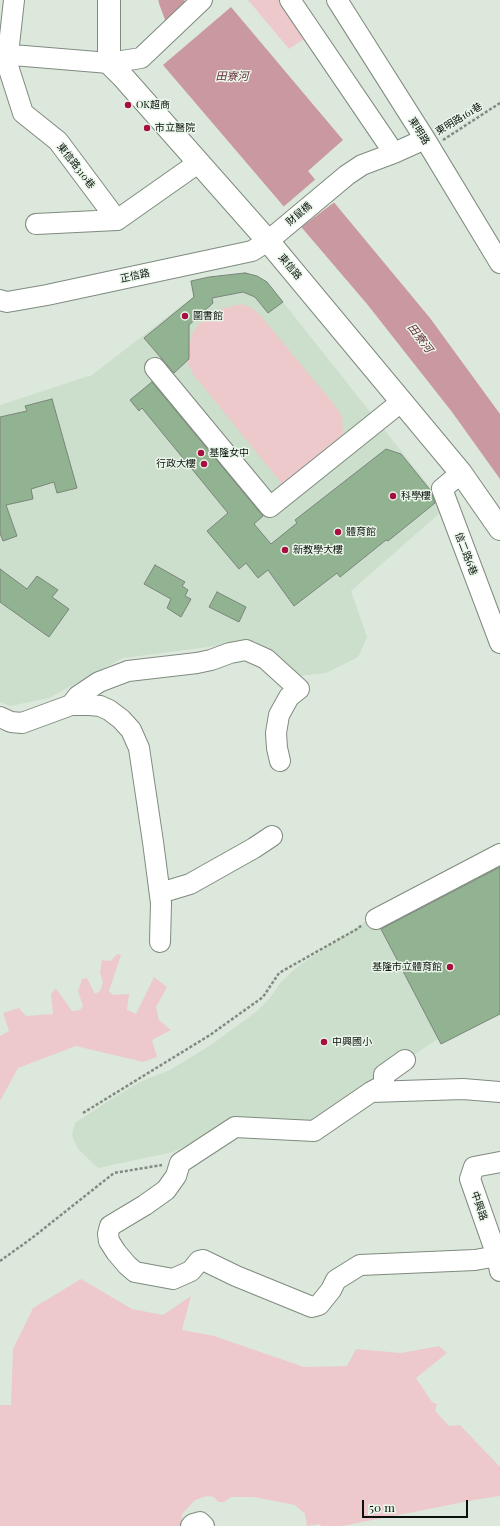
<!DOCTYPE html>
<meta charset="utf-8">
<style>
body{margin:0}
#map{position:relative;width:500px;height:1526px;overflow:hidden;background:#dce8db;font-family:"Playfair Display",serif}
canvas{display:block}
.scale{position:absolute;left:362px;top:1500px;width:106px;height:18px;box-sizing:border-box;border:2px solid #0d110d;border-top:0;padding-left:5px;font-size:12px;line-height:14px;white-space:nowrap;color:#0d110d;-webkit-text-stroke:3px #e9f6e9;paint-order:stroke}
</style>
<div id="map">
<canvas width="500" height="1526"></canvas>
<div class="scale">50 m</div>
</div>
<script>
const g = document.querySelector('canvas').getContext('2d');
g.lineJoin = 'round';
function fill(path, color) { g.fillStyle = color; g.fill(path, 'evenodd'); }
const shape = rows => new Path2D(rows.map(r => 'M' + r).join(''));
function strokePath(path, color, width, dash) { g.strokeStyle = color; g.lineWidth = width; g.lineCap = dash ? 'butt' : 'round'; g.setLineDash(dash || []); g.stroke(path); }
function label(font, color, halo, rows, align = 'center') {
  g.font = font + ' "Playfair Display","Noto Sans TC",serif'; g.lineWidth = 3; g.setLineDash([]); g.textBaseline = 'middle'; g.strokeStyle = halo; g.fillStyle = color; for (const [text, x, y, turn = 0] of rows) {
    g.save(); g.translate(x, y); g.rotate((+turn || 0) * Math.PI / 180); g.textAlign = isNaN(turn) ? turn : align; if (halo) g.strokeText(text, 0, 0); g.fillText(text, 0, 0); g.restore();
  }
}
const built = shape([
 [245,272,257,276,267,282,440,500,442,511,351,591,367,637,358,657,326,673,298,676,255,641,123,658,49,698,10,706,0,702,0,405,92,375,193,297,190,281],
 [374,916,438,1039,311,1123,243,1117,173,1152,98,1168,78,1149,72,1136,75,1123,113,1098,142,1081,170,1070,211,1045,256,1012,270,998,281,982,297,967]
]);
const green = shape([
 [248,0,290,0,313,33,289,49],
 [241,304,252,308,261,316,337,408,342,417,343,431,340,445,291,495,193,374,188,363,188,347,193,332,199,324,216,310],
 [117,954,121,955,109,991,113,995,129,994,127,1010,136,1014,154,977,167,987,156,1007,159,1020,171,1030,152,1040,157,1057,143,1062,76,1046,18,1068,0,1101,0,1036,9,1031,3,1013,19,1008,26,1016,53,1014,51,994,55,989,57,990,72,1011,80,1010,83,1006,78,991,82,979,87,978,95,994,100,991,103,982,100,973,102,960,111,961],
 [81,1279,132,1309,163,1315,191,1296,182,1330,214,1336,304,1367,347,1366,356,1349,401,1353,439,1346,447,1353,416,1378,432,1402,437,1404,435,1411,449,1426,460,1425,500,1467,500,1496,474,1500,342,1526,321,1526,320,1524,307,1526,305,1514,295,1505,254,1497,231,1497,224,1502,218,1502,214,1497,207,1496,195,1500,182,1514,181,1526,0,1526,0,1405,11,1405,13,1349,33,1308]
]);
const water = shape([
 [231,7,343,140,308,171,430,318,500,414,500,479,452,412,367,304,163,65]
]);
const pier = shape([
 [317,178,336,201,300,228,282,208]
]);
const river = shape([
 [171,0,178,19]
]);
const building = shape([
 [245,273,257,276,267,282,283,302,268,313,255,297,243,292,212,298,213,303,189,325,189,359,174,373,144,338,194,297,191,281,209,277,245,273],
 [152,382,263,516,254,524,271,544,297,523,295,520,386,449,401,454,431,491,435,503,388,541,386,540,340,577,337,573,294,606,268,570,258,578,246,563,239,569,207,531,228,513,142,408,139,411,130,400,152,382],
 [52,399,77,488,57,493,54,482,31,489,33,499,6,505,17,536,3,541,0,533,0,417,27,411,25,406,52,399],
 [155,565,185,582,182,586,188,590,185,596,191,599,181,617,167,608,171,599,144,584,155,565],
 [0,569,27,589,37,576,58,590,52,597,69,609,49,637,0,602,0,569],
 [217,592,246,607,239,622,209,607,217,592],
 [500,867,500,1014,441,1044,381,929,500,867]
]);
const path = shape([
 [443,140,500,103],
 [83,1113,210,1035,263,997,279,973,357,929,362,925],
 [0,1261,32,1238,114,1173,162,1165]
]);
const minor = shape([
 [14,0,7,63,23,113,58,141,117,220,198,163],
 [290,0,394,153],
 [337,0,425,139,500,263],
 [0,54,109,63,141,58,202,0],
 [36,224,117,220],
 [0,300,7,302,47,295,252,251,268,241,347,175,362,165,394,153,425,139],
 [155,368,270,507,401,402],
 [461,473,442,489,500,643],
 [71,705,78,696,99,682,128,671,197,663,211,660,230,653,246,650,266,659,299,689,289,697,279,715,276,733,277,748,280,761],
 [0,717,11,722,22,723,71,705,90,705,100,706,109,710,121,719,131,730,139,748,153,842,161,903,160,942],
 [160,893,190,884,254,848,272,836],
 [376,919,500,854],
 [371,1092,384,1085,384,1075,405,1060],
 [500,1162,474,1167,470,1179,497,1256,500,1271],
 [497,1256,475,1260,360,1265,336,1280,331,1290,319,1305,312,1307,236,1276,203,1260,199,1261,191,1271,173,1279,135,1272,127,1265,116,1252,109,1241,108,1234,110,1226,145,1205,166,1190,176,1176,180,1163,235,1127,314,1131,371,1092,463,1089,500,1092],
 [191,1526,193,1524,200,1522,204,1526]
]);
const major = shape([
 [109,0,109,63,123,77,268,241,461,473,500,529]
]);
const markers = [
 [128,105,4,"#a70f40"],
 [147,128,4,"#a70f40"],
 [185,316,4,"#a70f40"],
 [201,453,4,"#a70f40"],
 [204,464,4,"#a70f40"],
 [393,496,4,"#a70f40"],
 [338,532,4,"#a70f40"],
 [285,550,4,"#a70f40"],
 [450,967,4,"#a70f40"],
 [324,1042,4,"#a70f40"]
];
const poiNames = [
 ["OK超商",136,105],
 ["市立醫院",155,128],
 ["圖書館",193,316],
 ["基隆女中",209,453],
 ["行政大樓",196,464,"right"],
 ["科學樓",401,496],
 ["體育館",346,532],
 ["新教學大樓",293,550],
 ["基隆市立體育館",442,967,"right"],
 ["中興國小",332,1042]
];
const streetNames = [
 ["東明路161巷",459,119,-31],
 ["東明路",419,131,58],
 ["東信路310巷",76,166,52],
 ["財鼠橋",299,214,-40],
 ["東信路",290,267,50],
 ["正信路",135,276,-12],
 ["信二路6巷",466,554,69],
 ["中興路",479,1206,71]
];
const waterNames = [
 ["田寮河",232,77],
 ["田寮河",420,338,53]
];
fill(built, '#ccdecc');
fill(green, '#edc9cc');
fill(water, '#ca999f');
fill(pier, '#dce8db');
strokePath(river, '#ca999f', 25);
fill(building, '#92b392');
strokePath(building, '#7a857a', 1);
strokePath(minor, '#7f8b7f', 22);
strokePath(major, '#7f8b7f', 24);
strokePath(path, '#828a81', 2.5, [3, 2]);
strokePath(minor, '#fff', 20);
strokePath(major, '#fff', 22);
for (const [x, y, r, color] of markers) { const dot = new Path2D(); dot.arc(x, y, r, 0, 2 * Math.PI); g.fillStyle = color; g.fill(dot); strokePath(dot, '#e9f6e9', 1.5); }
label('10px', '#0d110d', '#e9f6e9', poiNames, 'left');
label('10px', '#0d110d', '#e9f6e9', streetNames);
label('italic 11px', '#6a2c37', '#e9f6e9', waterNames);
</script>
